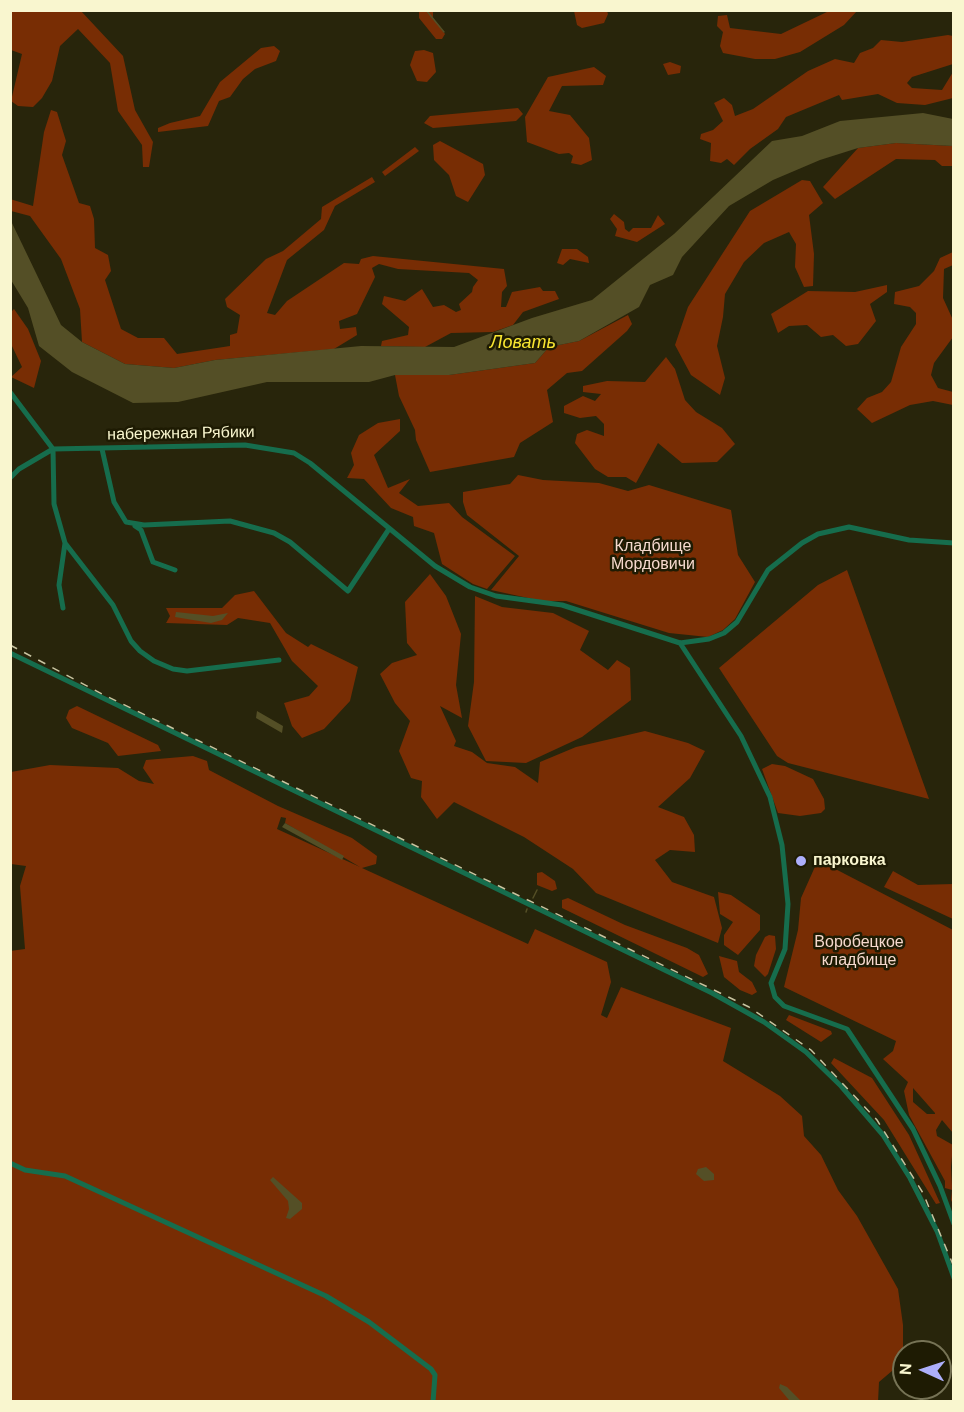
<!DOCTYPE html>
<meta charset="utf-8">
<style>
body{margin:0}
#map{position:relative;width:964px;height:1412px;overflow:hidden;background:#28250b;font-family:"DM Sans",sans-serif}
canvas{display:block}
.frame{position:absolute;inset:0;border:12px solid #f9f6cf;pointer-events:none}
.north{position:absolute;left:892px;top:1340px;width:60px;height:60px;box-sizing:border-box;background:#1e1b03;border:2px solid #767355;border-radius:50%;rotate:273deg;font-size:16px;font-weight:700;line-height:24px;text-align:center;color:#f9f6cf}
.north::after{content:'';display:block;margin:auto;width:21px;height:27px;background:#adaffb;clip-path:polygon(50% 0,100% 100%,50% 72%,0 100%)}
</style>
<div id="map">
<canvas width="964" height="1412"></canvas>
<div class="frame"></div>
<div class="north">N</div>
</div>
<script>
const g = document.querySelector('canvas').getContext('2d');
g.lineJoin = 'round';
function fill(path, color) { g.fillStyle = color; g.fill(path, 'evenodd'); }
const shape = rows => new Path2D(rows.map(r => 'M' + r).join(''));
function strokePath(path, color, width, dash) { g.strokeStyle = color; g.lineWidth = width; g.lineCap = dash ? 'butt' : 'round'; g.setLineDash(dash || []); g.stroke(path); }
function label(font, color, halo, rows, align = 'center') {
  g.font = font + ' "DM Sans",sans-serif'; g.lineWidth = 5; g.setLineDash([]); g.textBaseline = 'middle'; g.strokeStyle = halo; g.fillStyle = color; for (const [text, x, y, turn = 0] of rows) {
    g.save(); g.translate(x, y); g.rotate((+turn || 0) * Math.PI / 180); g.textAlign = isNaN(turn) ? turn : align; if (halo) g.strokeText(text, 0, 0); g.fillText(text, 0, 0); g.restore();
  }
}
const green = shape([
 [11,10,81,11,123,56,135,110,153,142,149,167,143,167,142,145,118,111,110,63,78,29,60,46,52,81,42,98,33,107,18,106,11,101,22,54,11,50],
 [419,11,433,11,433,18,445,34,442,39,436,39,419,18],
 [574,11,607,11,608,14,604,23,582,28,577,25],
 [829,11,857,11,844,25,800,52,775,59,755,59,723,53,720,46,723,32,717,26,718,16,727,15,730,28,781,34],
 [948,35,953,36,953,64,912,77,907,83,912,88,942,90,953,72,953,98,925,105,897,103,878,94,842,100,839,95,786,117,778,129,750,149,734,165,727,159,721,163,710,161,711,143,700,139,701,134,713,130,723,121,714,103,724,98,732,105,735,116,753,109,808,71,835,59,854,63,860,53,873,48,881,40,902,42],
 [274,46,280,51,276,61,255,69,243,79,230,97,219,101,208,126,158,132,158,128,170,123,200,116,220,82,261,48],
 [424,50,433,53,436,72,427,82,417,81,410,65,415,51],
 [670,62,681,66,680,73,668,75,663,64],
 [594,67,606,76,603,85,562,86,549,111,570,115,589,138,592,160,581,165,571,163,573,156,569,153,559,154,527,142,525,117,548,77],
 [518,108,523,114,516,121,433,128,424,123,430,116],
 [51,110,57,112,66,141,62,155,79,203,90,206,94,219,95,248,108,255,111,271,105,280,121,329,138,338,164,338,177,354,230,346,230,335,237,333,240,315,227,307,225,299,266,259,283,251,321,219,322,207,372,177,375,182,335,206,324,230,287,260,267,313,275,315,287,301,344,263,359,264,361,259,373,256,504,269,507,286,502,292,501,307,506,307,512,292,540,287,543,291,555,291,559,299,523,312,513,325,493,332,451,333,425,347,381,346,382,341,408,335,409,327,382,304,384,296,405,301,422,289,433,307,444,305,456,312,461,310,459,304,472,292,473,287,478,280,469,273,398,269,379,264,372,268,375,277,357,314,339,321,340,329,356,327,357,335,334,349,215,360,174,368,125,364,82,342,80,309,61,259,30,216,11,211,10,199,33,206,44,132],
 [440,141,483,164,485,175,468,202,456,196,449,175,434,160,433,145],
 [896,143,953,146,953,166,942,166,935,160,896,159,835,199,823,187,858,148],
 [415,147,419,151,385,176,382,172],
 [802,180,810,181,823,203,809,215,814,254,813,286,804,287,795,267,796,244,789,232,764,243,744,262,725,294,723,317,717,346,725,378,720,395,691,375,675,345,688,307,750,211],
 [614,214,624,222,625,229,629,232,633,228,651,228,658,215,665,224,637,242,615,236,617,229,610,219],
 [562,249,577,249,588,257,589,263,570,259,563,265,557,263],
 [953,252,953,265,944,269,943,298,953,320,953,337,934,363,931,375,938,388,953,392,953,405,933,401,910,405,872,423,857,409,867,398,882,392,891,382,901,347,916,324,916,313,910,307,894,304,895,292,919,286,934,271,940,258],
 [887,285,887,292,870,304,876,321,858,344,846,346,833,335,821,337,807,325,789,326,778,333,771,314,808,291,855,292],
 [14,309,28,329,41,361,34,388,11,377,22,367,11,344,11,312],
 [628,315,632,324,627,331,582,371,567,373,547,390,553,422,520,443,514,457,430,472,416,440,415,430,399,396,395,375,449,375,535,363,549,347,579,341],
 [666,357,675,369,685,400,696,412,722,428,735,444,717,462,682,463,658,443,636,483,626,477,608,477,595,469,575,443,577,434,587,430,604,436,604,424,596,416,580,418,564,413,564,406,583,396,595,401,601,394,583,392,583,386,607,381,645,382],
 [400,419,400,431,374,455,388,488,410,479,399,493,418,506,449,503,462,517,515,556,487,589,473,584,442,564,434,533,414,526,413,517,391,508,364,479,347,478,354,465,351,453,359,435,378,423],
 [518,475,543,480,599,483,628,491,649,485,731,510,738,555,755,582,735,619,723,630,708,637,669,633,566,601,542,601,491,590,519,556,467,515,463,502,463,492,510,484],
 [847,570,929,799,788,763,777,756,719,668,818,585],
 [430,574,446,596,461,634,456,685,462,718,440,706,456,741,454,746,472,752,487,763,515,767,538,783,540,762,576,747,645,731,688,743,705,751,690,778,658,807,684,817,694,835,695,852,670,850,655,860,672,882,714,897,722,928,718,943,596,893,573,869,524,837,454,802,437,819,421,797,422,781,411,778,399,751,410,721,395,703,380,674,392,663,417,655,407,643,405,602],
 [254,591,286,633,308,647,311,644,358,667,350,701,324,729,302,738,292,726,284,703,309,696,318,686,292,661,270,623,238,618,227,625,166,623,170,616,166,608,222,608,235,595],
 [475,596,502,607,553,613,589,631,580,650,608,670,617,660,630,668,631,700,582,737,526,763,486,761,468,726,474,682],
 [77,706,158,745,161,751,118,756,108,743,72,728,66,718,69,710],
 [193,756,207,761,209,770,278,806,352,838,377,856,376,864,362,868,528,944,535,929,607,962,611,982,601,1015,607,1018,621,987,731,1028,723,1061,780,1096,802,1116,804,1136,821,1155,838,1190,857,1216,898,1289,903,1325,903,1356,899,1365,879,1382,878,1402,11,1401,10,951,25,949,20,886,26,866,11,864,11,772,50,765,118,768,139,781,154,784,143,768,146,760],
 [281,817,286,818,285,823,360,867,277,829],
 [772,764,785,766,813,779,824,799,825,809,821,813,800,816,778,813,762,769],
 [818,860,953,930,953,1133,942,1120,936,1130,937,1136,953,1145,951,1167,953,1204,951,1200,952,1190,945,1188,945,1181,909,1115,904,1091,908,1082,883,1059,893,1051,896,1041,784,987,798,930,801,898],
 [913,1088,935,1113,935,1114,927,1114,913,1102],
 [893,871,918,885,953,884,953,919,884,887],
 [542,872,555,881,557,889,552,891,537,885,537,873],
 [718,892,731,895,760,915,760,930,738,955,724,945,724,935,733,922,720,914],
 [568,898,625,925,687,948,699,955,708,974,703,977,562,908,562,900],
 [769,935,775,936,776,949,768,974,765,977,754,966,756,955,765,937],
 [719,956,737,961,739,972,752,982,757,992,752,995,740,990,724,977],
 [789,1015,831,1031,832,1034,821,1042,786,1020],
 [834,1058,872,1078,909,1135,940,1203,936,1204,884,1120,831,1063]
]);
const water = shape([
 [923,113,953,119,953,146,896,143,858,148,820,160,773,180,729,206,682,257,673,275,650,285,639,307,579,341,549,347,535,363,449,375,395,375,369,382,267,382,178,402,133,403,72,372,39,346,28,308,11,280,11,221,61,325,82,342,125,364,174,368,215,360,361,346,454,347,532,318,592,300,674,234,772,141,802,136,840,121],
 [176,612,213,616,228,613,222,620,211,623,175,617],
 [257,711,283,726,282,733,256,718],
 [285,823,344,856,342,860,282,827],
 [706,1167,714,1174,714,1180,704,1181,696,1174,698,1169],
 [273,1177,302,1203,302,1209,290,1219,286,1218,289,1209,288,1201,270,1180],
 [780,1384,787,1387,801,1401,789,1400,779,1388]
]);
const stream = shape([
 [426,10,444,32],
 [533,898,537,890],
 [526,912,527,909]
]);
const minor = shape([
 [10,392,53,449],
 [53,449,245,445,294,453,310,463,435,566,470,587,496,596,562,605,680,643,709,639,724,633,737,622,768,570,802,543,818,534,849,527,909,540,954,543],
 [53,449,54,504,65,543,113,605,131,641,140,651,154,661,173,669,187,671,279,660],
 [102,449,114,502,126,522,144,525,230,521,274,533,290,542,348,591,389,529],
 [10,478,19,469,53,449],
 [135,526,141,530,153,562,175,570],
 [63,608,59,585,65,543],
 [680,643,741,736,770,797,782,845,788,904,785,949,771,983,775,997,784,1006,847,1029,913,1129,940,1186,954,1224],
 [10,653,712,993,764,1022,806,1052,841,1086,883,1135,910,1178,937,1231,954,1278],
 [10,1163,25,1170,65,1176,326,1296,369,1322,431,1369,435,1375,433,1402]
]);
const rail = shape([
 [10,645,104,695,749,1007,811,1050,877,1120,923,1193,954,1267]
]);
const markers = [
 [801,861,6,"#adaffb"]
];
const streetNames = [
 ["набережная Рябики",181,434,-1]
];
const parkNames = [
 ["Кладбище",653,547],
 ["Мордовичи",653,565],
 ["Воробецкое",859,943],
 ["кладбище",859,961]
];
const poiNames = [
 ["парковка",813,861]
];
const waterNames = [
 ["Ловать",523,343]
];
fill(green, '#782d04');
fill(water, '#544f26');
strokePath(stream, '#544f26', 1.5);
strokePath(minor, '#166d4d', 5);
strokePath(rail, '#c7c4a0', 1.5, [8, 8]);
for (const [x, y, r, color] of markers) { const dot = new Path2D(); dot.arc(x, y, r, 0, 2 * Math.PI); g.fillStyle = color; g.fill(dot); strokePath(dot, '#1e1b03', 2); }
label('16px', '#f9f6cf', '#1e1b03', streetNames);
label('16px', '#f6d9cd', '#1e1b03', parkNames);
label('bold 16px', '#f9f6cf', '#1e1b03', poiNames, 'left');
label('italic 18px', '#f9e631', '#1e1b03', waterNames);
</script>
